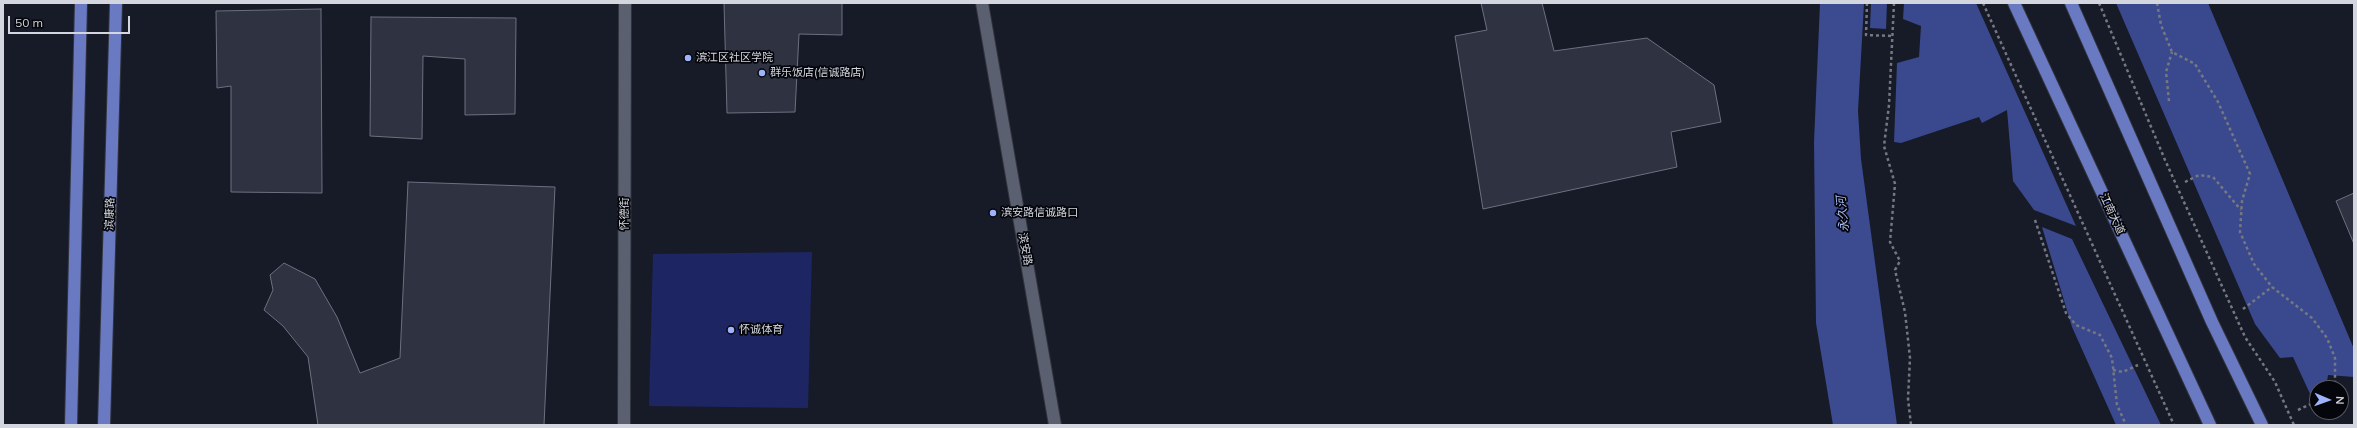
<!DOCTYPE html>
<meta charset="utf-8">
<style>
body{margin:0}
#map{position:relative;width:2357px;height:428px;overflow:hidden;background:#171b28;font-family:Mulish,sans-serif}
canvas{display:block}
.frame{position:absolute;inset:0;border:4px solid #d3d6df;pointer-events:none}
.north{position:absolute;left:2309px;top:380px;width:40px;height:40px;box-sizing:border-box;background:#05060b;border:1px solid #575960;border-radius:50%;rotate:92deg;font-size:11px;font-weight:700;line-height:16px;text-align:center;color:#d3d6df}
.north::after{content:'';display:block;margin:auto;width:14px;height:18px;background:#9fb3fd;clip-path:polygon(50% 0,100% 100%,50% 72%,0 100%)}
.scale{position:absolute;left:8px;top:16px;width:122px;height:18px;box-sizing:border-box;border:2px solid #d3d6df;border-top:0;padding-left:5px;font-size:12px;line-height:14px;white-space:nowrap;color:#d3d6df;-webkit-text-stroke:3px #05060b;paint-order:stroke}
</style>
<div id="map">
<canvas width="2357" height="428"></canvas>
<div class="frame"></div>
<div class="north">N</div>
<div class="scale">50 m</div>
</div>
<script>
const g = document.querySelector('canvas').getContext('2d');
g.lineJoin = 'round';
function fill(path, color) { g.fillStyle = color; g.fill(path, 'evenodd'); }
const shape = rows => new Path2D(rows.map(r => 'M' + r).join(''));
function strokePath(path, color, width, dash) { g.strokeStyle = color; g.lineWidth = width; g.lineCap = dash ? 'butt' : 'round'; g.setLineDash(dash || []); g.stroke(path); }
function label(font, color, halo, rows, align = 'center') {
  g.font = font + ' Mulish,"Noto Sans SC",sans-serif'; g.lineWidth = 3.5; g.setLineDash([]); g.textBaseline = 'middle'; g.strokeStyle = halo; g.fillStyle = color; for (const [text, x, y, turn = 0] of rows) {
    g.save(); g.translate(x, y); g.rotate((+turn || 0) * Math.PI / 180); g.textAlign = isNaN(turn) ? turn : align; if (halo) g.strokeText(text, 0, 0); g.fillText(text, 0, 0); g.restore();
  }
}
const green = shape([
 [812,252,808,408,649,406,653,254]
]);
const forest = shape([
 [1871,3,1887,3,1886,29,1870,28],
 [1904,3,1976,3,2076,226,2034,210,2013,181,2007,110,1982,123,1979,117,1901,143,1894,142,1897,63,1919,57,1921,26,1903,19],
 [2116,3,2208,3,2354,349,2354,377,2328,375,2326,388,2317,388,2317,395,2311,396,2293,357,2280,358,2255,324],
 [2042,227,2072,239,2161,425,2116,425,2072,327]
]);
const water = shape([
 [1820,3,1864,3,1858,111,1861,159,1897,425,1833,425,1816,323,1814,142]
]);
const building = shape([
 [724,3,842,3,842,35,799,34,795,112,727,113,724,3],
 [1481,3,1542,3,1554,51,1647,38,1714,85,1721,122,1671,132,1677,167,1483,209,1455,36,1487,30,1481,3],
 [321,9,322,193,231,192,231,86,217,88,216,11,321,9],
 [371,17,516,18,515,114,465,115,465,59,423,56,422,139,370,136,371,17],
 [408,182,555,187,544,425,318,425,308,357,283,326,264,310,273,290,270,275,284,263,315,279,337,317,360,373,400,358,408,182],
 [2354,193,2354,244,2336,201,2354,193]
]);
const path = shape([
 [1867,3,1866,35,1892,36],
 [1894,3,1889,105,1884,146,1895,184,1890,242,1900,261,1895,270,1905,312,1910,358,1908,399,1911,425],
 [1983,3,2174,425],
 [2099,3,2165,160,2245,337,2275,382,2294,425],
 [2157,3,2161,25,2172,52,2195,64,2218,102,2250,174,2242,201,2240,232,2254,264,2272,287,2312,318,2327,338,2335,358,2335,384,2333,388],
 [2169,101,2166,72,2172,52],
 [2185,182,2199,175,2213,177,2241,210],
 [2035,220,2066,313,2076,325,2100,335,2112,358,2117,405,2126,425],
 [2243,309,2272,287],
 [2113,370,2123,372,2138,365],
 [2298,410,2317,401]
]);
const minor = shape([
 [982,3,1055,425],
 [624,425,625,3]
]);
const major = shape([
 [2014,3,2210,425],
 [2071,3,2212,322,2262,425],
 [71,425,81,3],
 [104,425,116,3]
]);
const markers = [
 [688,58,4,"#9fb3fd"],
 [762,73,4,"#9fb3fd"],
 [993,213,4,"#9fb3fd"],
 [731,330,4,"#9fb3fd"]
];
const poiNames = [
 ["滨江区社区学院",696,58],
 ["群乐饭店(信诚路店)",770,73],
 ["滨安路信诚路口",1001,213],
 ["怀诚体育",739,330]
];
const streetNames = [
 ["滨康路",110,214,-88],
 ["怀德街",625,214,-90],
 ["江南大道",2112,214,65],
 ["滨安路",1025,249,80]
];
const waterNames = [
 ["永久河",1843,214,-95]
];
fill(green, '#1d2662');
fill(forest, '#3a488d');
fill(water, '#3c4a8f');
fill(building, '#2e3241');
strokePath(building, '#6c7182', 1);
strokePath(minor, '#32343e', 14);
strokePath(major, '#32343e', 14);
strokePath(path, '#757883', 2.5, [3, 3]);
strokePath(minor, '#5b6070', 12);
strokePath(major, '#697ac3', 12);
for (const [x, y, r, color] of markers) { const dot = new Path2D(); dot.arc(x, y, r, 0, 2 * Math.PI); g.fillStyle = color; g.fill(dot); strokePath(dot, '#05060b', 1.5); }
label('11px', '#d3d6df', '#05060b', poiNames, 'left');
label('11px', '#d3d6df', '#05060b', streetNames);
label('italic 12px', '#aebffb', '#05060b', waterNames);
</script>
